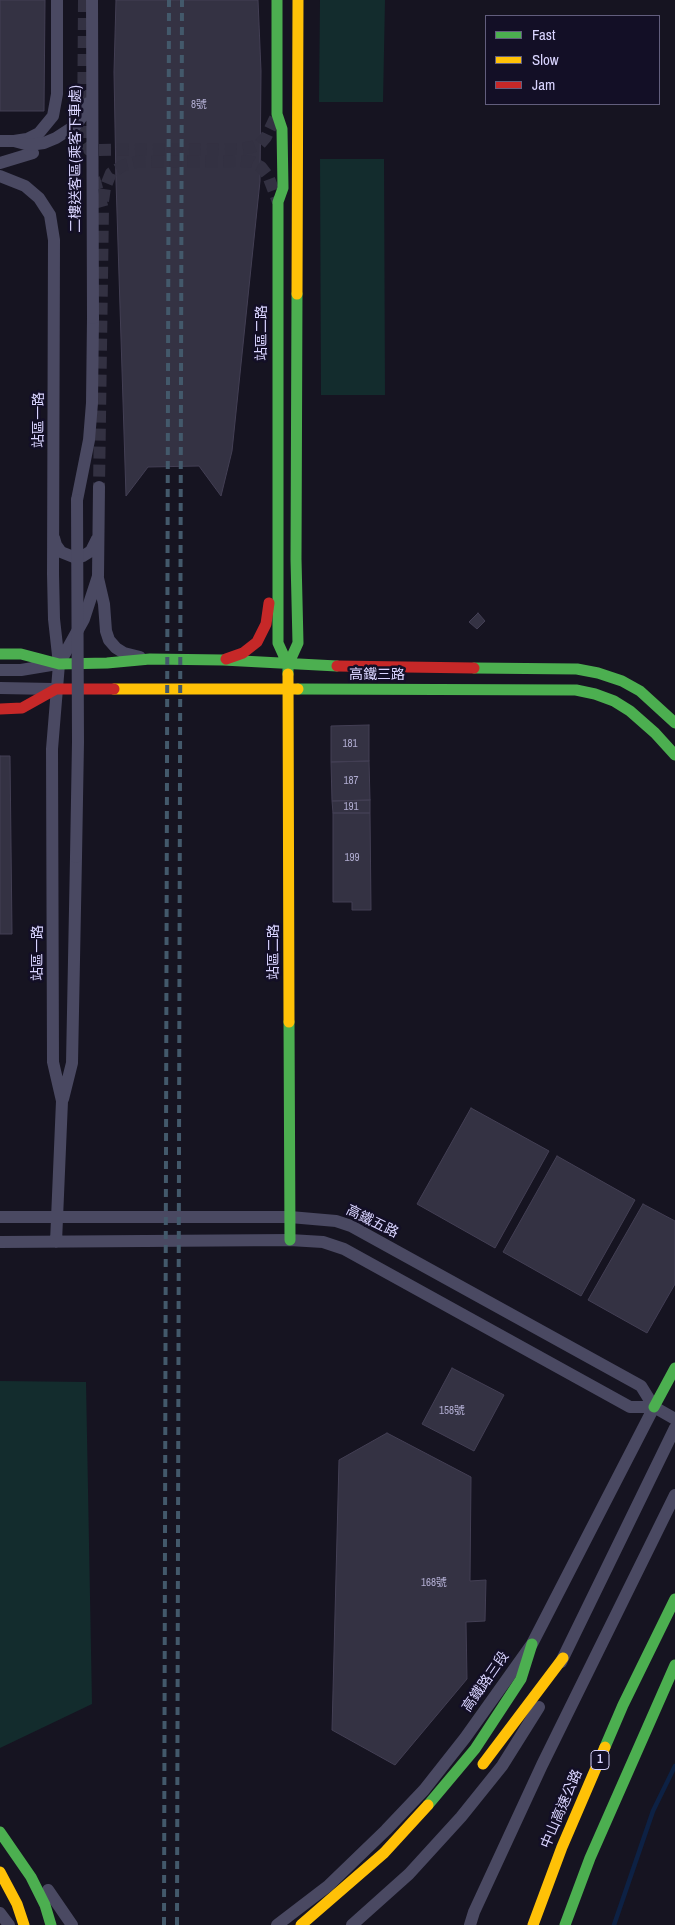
<!DOCTYPE html>
<meta charset="utf-8">
<style>
body{margin:0}
#map{position:relative;width:675px;height:1925px;overflow:hidden;background:#161421;font-family:"Archivo Narrow",sans-serif}
canvas{display:block}
.legend{position:absolute;left:485px;top:15px;width:175px;height:90px;box-sizing:border-box;background:#130f26;border:1px solid #625e7d;margin:0;padding:6px 9px;list-style:none;font-size:15px;color:#d9d4ff}
.legend li{display:flex;align-items:center;gap:10px;height:25px}
.legend b{width:25px;border:1px solid #625e7d}
</style>
<div id="map">
<canvas width="675" height="1925"></canvas>
<ul class="legend">
<li><b style="height:6px;background:#4caf50"></b>Fast</li>
<li><b style="height:6px;background:#ffc107"></b>Slow</li>
<li><b style="height:6px;background:#c62828"></b>Jam</li>
</ul>
</div>
<script>
const g = document.querySelector('canvas').getContext('2d');
g.lineJoin = 'round';
function fill(path, color) { g.fillStyle = color; g.fill(path, 'evenodd'); }
const shape = rows => new Path2D(rows.map(r => 'M' + r).join(''));
function strokePath(path, color, width, dash) { g.strokeStyle = color; g.lineWidth = width; g.lineCap = dash ? 'butt' : 'round'; g.setLineDash(dash || []); g.stroke(path); }
function label(font, color, halo, rows, align = 'center') {
  g.font = font + ' "Archivo Narrow","Noto Sans TC",sans-serif'; g.lineWidth = 5; g.setLineDash([]); g.textBaseline = 'middle'; g.strokeStyle = halo; g.fillStyle = color; for (const [text, x, y, turn = 0] of rows) {
    g.save(); g.translate(x, y); g.rotate((+turn || 0) * Math.PI / 180); g.textAlign = isNaN(turn) ? turn : align; if (halo) g.strokeText(text, 0, 0); g.fillText(text, 0, 0); g.restore();
  }
}
const green = shape([
 [320,0,385,0,383,102,319,102],
 [320,159,384,159,385,395,321,395],
 [0,1381,86,1382,92,1704,0,1748]
]);
const stream = shape([
 [614,1925,653,1811,675,1766]
]);
const building = shape([
 [0,0,45,0,44,111,0,111,0,0],
 [116,0,258,0,261,71,260,181,232,451,221,496,199,466,148,467,126,496,116,181,114,72,116,0],
 [478,613,485,621,477,629,469,622,478,613],
 [369,725,369,761,331,762,331,726,369,725],
 [0,756,10,756,12,934,0,934,0,756],
 [369,761,370,800,332,801,331,762,369,761],
 [370,800,370,813,333,813,332,801,370,800],
 [333,813,370,813,371,910,352,910,352,902,333,902,333,813],
 [471,1108,549,1151,495,1248,417,1204,471,1108],
 [557,1156,635,1200,581,1296,503,1252,557,1156],
 [643,1204,675,1221,675,1284,647,1333,588,1300,643,1204],
 [452,1368,504,1395,474,1451,422,1424,452,1368],
 [387,1433,471,1477,470,1581,486,1580,485,1621,466,1622,467,1679,395,1765,332,1730,339,1460,387,1433]
]);
const streetTunnel = shape([
 [84,0,83,142,89,150,240,149,252,147,260,144,266,137,277,114],
 [94,178,103,209,99,487],
 [103,201,105,188,111,173,124,165,137,162,240,161,252,162,261,167,268,176,278,202]
]);
const street = shape([
 [0,141,14,141,27,139,39,133,53,116,57,94,57,0],
 [0,163,33,153],
 [0,176,25,186,39,198,50,215,54,240,53,574,54,619,59,664,52,749,53,1062,62,1101,56,1242],
 [77,500,89,440,92,403,93,318],
 [54,538,56,545,61,552,76,558,83,556,91,551,97,539],
 [98,578,104,604,106,631,109,640,116,648,124,653,140,657],
 [59,664,84,619,98,576,99,487],
 [0,670,21,670,51,665],
 [0,688,53,689],
 [63,1099,72,1063,76,857],
 [0,1217,290,1217,336,1221,351,1226,641,1386,654,1407,675,1419],
 [0,1242,290,1240,323,1242,344,1249,630,1407,654,1407],
 [561,1662,675,1428],
 [48,1890,72,1925],
 [0,1913,9,1925],
 [277,1925,328,1886,386,1830,424,1790,465,1738,532,1644,654,1407],
 [352,1925,409,1874,461,1817,502,1766,539,1707],
 [470,1925,474,1912,542,1765,675,1495]
]);
const fast = shape([
 [277,0,277,114,282,129,283,188,278,202,278,643,288,665,288,674],
 [0,654,21,654,59,664,107,663,150,659,223,660,337,666],
 [288,665,298,643,296,559,297,294],
 [474,668,577,669,598,673,622,681,640,691,675,723],
 [298,689,576,690,595,694,614,701,630,711,655,733,675,755],
 [289,1022,290,1240],
 [654,1407,675,1368],
 [605,1747,623,1705,675,1599],
 [428,1805,475,1749,521,1679,532,1644],
 [0,1832,31,1877,45,1905,51,1925],
 [565,1925,590,1858,675,1665]
]);
const slow = shape([
 [297,294,298,0],
 [288,674,289,1022],
 [114,689,298,689],
 [483,1764,563,1658],
 [0,1872,17,1904,24,1925],
 [301,1925,384,1853,428,1805],
 [533,1925,562,1847,605,1747]
]);
const jam = shape([
 [226,659,243,653,257,642,266,624,269,603],
 [337,666,474,668],
 [0,709,22,708,56,689,114,689]
]);
const rail = shape([
 [164,1925,169,0],
 [177,1925,182,0]
]);
const streetBridge = shape([
 [92,0,93,318],
 [14,141,29,145,44,143,56,138,76,125,83,115,88,103],
 [76,857,78,742,77,500]
]);
const numberNames = [
 ["8號",199,105],
 ["181",350,744],
 ["187",351,781],
 ["191",351,807],
 ["199",352,858],
 ["158號",452,1411],
 ["168號",434,1583]
];
const shields = [
 [600,1760,18]
];
const shieldNames = [
 ["1",600,1760]
];
const streetNames = [
 ["二樓送客區(乘客下車處)",76,159,-90],
 ["站區二路",262,333,-90],
 ["站區一路",39,420,-90],
 ["高鐵三路",377,675],
 ["站區二路",274,952,-90],
 ["站區一路",38,953,-90],
 ["高鐵五路",372,1222,26],
 ["高鐵路三段",486,1682,-55],
 ["中山高速公路",562,1809,-67]
];
fill(green, '#132c2d');
strokePath(stream, '#0d2144', 4.5);
fill(building, '#343243');
strokePath(building, '#433f54', 1);
strokePath(streetTunnel, '#333142', 12, [12, 6]);
strokePath(street, '#4a4962', 12);
strokePath(fast, '#4caf50', 11);
strokePath(slow, '#ffc107', 11);
strokePath(jam, '#c62828', 11);
strokePath(rail, '#43596b', 4, [8, 6]);
strokePath(streetBridge, '#4a4962', 12);
label('11px', '#b0acd0', null, numberNames);
for (const [x, y, w] of shields) { const box = new Path2D(); box.roundRect(x - w / 2, y - 9.5, w, 19, 4); g.fillStyle = '#130f26'; g.fill(box); strokePath(box, '#d9d4ff', 1); }
label('bold 12px', '#d9d4ff', null, shieldNames);
label('14px', '#d9d4ff', '#130f26', streetNames);
</script>
